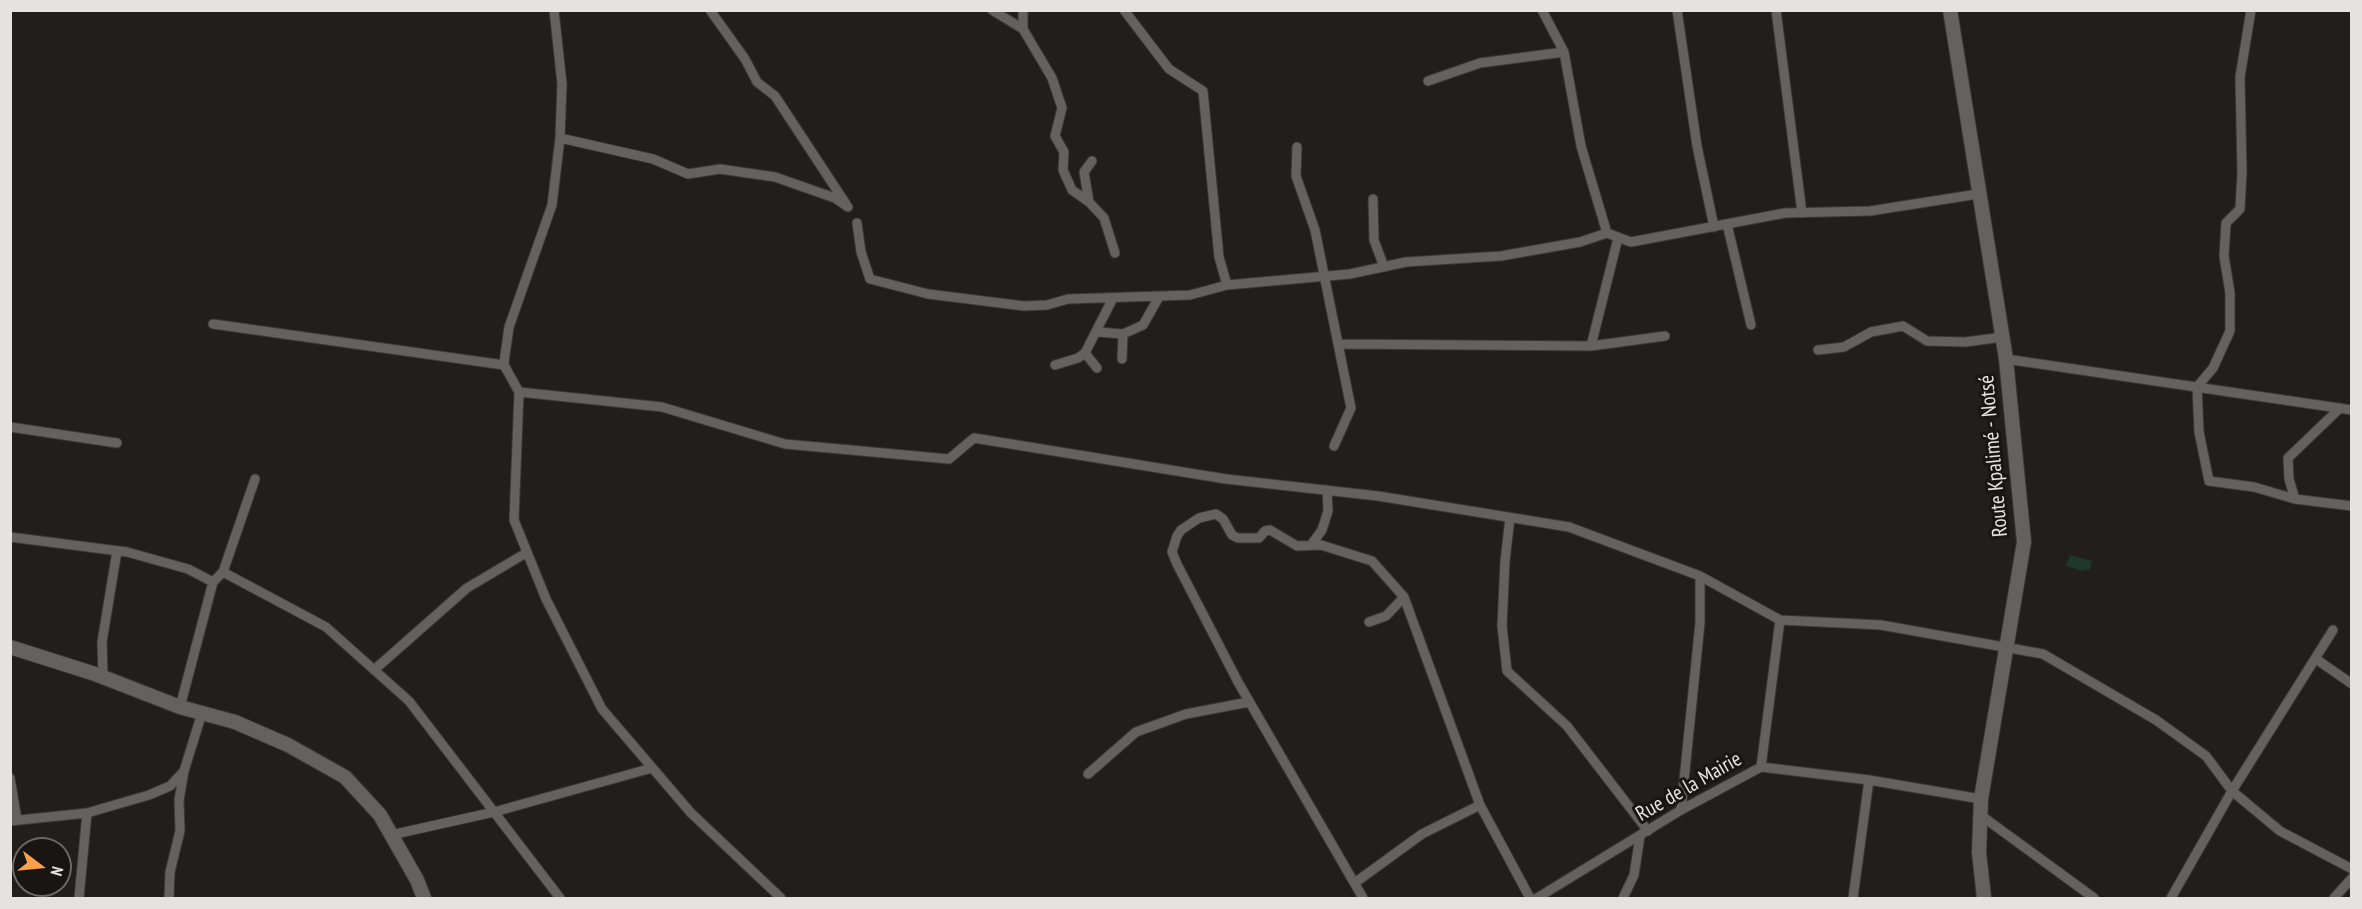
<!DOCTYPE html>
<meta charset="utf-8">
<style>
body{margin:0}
#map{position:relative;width:2362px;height:909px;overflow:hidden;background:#211e1c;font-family:"PT Sans Narrow",sans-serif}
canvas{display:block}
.frame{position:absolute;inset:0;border:12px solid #e5e2e1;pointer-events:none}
.north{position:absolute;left:12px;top:837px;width:60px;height:60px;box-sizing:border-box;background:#181513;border:2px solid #6a6765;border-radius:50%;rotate:106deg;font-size:16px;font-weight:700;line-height:24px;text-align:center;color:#e5e2e1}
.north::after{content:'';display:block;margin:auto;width:21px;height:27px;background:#fa9f4e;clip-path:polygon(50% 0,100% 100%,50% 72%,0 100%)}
</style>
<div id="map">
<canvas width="2362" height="909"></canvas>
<div class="frame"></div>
<div class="north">N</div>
</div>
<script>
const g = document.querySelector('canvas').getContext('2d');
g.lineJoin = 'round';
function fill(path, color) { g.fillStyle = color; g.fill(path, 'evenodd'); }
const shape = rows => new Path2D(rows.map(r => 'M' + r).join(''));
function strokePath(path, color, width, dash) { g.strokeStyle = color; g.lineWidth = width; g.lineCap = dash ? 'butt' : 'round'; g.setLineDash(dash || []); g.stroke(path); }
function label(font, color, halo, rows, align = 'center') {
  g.font = font + ' "PT Sans Narrow",sans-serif'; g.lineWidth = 6; g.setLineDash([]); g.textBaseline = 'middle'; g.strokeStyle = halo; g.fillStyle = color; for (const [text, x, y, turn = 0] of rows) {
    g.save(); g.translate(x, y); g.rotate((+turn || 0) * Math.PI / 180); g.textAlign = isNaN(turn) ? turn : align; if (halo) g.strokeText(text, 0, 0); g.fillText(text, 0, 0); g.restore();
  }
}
const green = shape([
 [2070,555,2092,561,2090,569,2082,571,2066,566]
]);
const street = shape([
 [554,10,562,84,560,138,552,205,509,327,505,355,504,365,519,392,514,520,546,599,602,709,691,813,781,898],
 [710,10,745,59,757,82,775,96,846,204],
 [992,10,1023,29,1052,78,1062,108,1055,136,1064,152,1063,170,1072,190,1089,202],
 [1023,10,1023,29],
 [1124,10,1169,69,1203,91,1219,257,1227,285],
 [1542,10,1564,52,1581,146,1607,233],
 [1677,10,1697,146,1714,227],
 [1776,10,1802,213],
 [2251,10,2240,77,2242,172,2240,209,2226,223,2224,256,2230,293,2230,331,2213,368,2197,387,2199,432,2209,481,2254,487,2295,499,2352,506],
 [1428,81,1480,63,1564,52],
 [560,138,653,159,688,174,720,169,775,177,835,198,848,207],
 [1297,147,1296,176,1315,230,1351,408,1334,446],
 [1092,161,1084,172,1089,202,1104,218,1115,253],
 [1373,199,1374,240,1384,267],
 [857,223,861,252,870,279,928,294,1024,306,1047,305,1068,299,1190,295,1227,285,1350,274,1406,262,1501,256,1580,242,1607,233,1631,242,1785,213,1870,211,1978,194],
 [1727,224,1751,325],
 [213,324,504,365],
 [1098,332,1123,334,1143,325,1159,297],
 [1338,344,1591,346,1618,238],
 [1591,346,1665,336],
 [1818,350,1844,347,1871,332,1903,326,1927,341,1965,342,2003,337],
 [1085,353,1097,368],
 [1122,359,1123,334],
 [2006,359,2352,410],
 [1055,365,1078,358,1085,353,1113,298],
 [519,392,662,407,785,444,949,459,974,438,1226,479,1378,496,1569,527,1700,576,1780,620,1881,625,2043,654,2156,720,2206,756,2232,791,2280,831,2352,869],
 [10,427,117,443],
 [2295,499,2289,479,2288,458,2340,408],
 [1510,518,1505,561,1502,626,1507,671,1567,726,1648,831],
 [10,537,127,552,188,569,213,582],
 [1311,545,1322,530,1328,511,1327,490],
 [223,572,326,627,409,701,560,898],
 [1369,622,1386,616,1404,597],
 [2316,659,2352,684],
 [374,670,467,588,526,553],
 [103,677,102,642,117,551],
 [180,707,213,582,223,572,255,479],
 [1761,767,1780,620],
 [1088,774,1136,732,1186,714,1249,702],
 [10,778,17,820],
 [1681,810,1700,623,1700,576],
 [1979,814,2094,898],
 [10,821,87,813,149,795,170,786,184,771],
 [391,835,494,812,652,768],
 [1356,882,1422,834,1480,805],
 [79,898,87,813],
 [169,898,170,872,180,831,179,800,184,771,202,713],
 [1363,898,1238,682,1177,564,1172,552,1177,536,1181,530,1199,518,1216,514,1223,519,1232,535,1238,538,1259,538,1265,531,1270,530,1297,546,1321,545,1372,561,1404,597,1480,805,1530,898],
 [1537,898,1681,810,1761,767,1869,780,1981,799],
 [1623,898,1634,875,1640,836],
 [1853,898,1869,780],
 [2171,898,2232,791,2333,630],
 [2334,898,2352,878]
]);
const secondary = shape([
 [1950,10,2006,359,2024,542,1981,799,1979,852,1984,898],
 [10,647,95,674,180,707,235,722,288,745,345,777,380,815,417,880,424,898]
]);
const streetNames = [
 ["Route Kpalimé - Notsé",1994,456,-95],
 ["Rue de la Mairie",1689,787,-30]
];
fill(green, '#20382c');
strokePath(street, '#3b3836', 11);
strokePath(secondary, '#3b3836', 16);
strokePath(street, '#65615e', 9);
strokePath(secondary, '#65615e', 14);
label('21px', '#e5e2e1', '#181513', streetNames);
</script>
